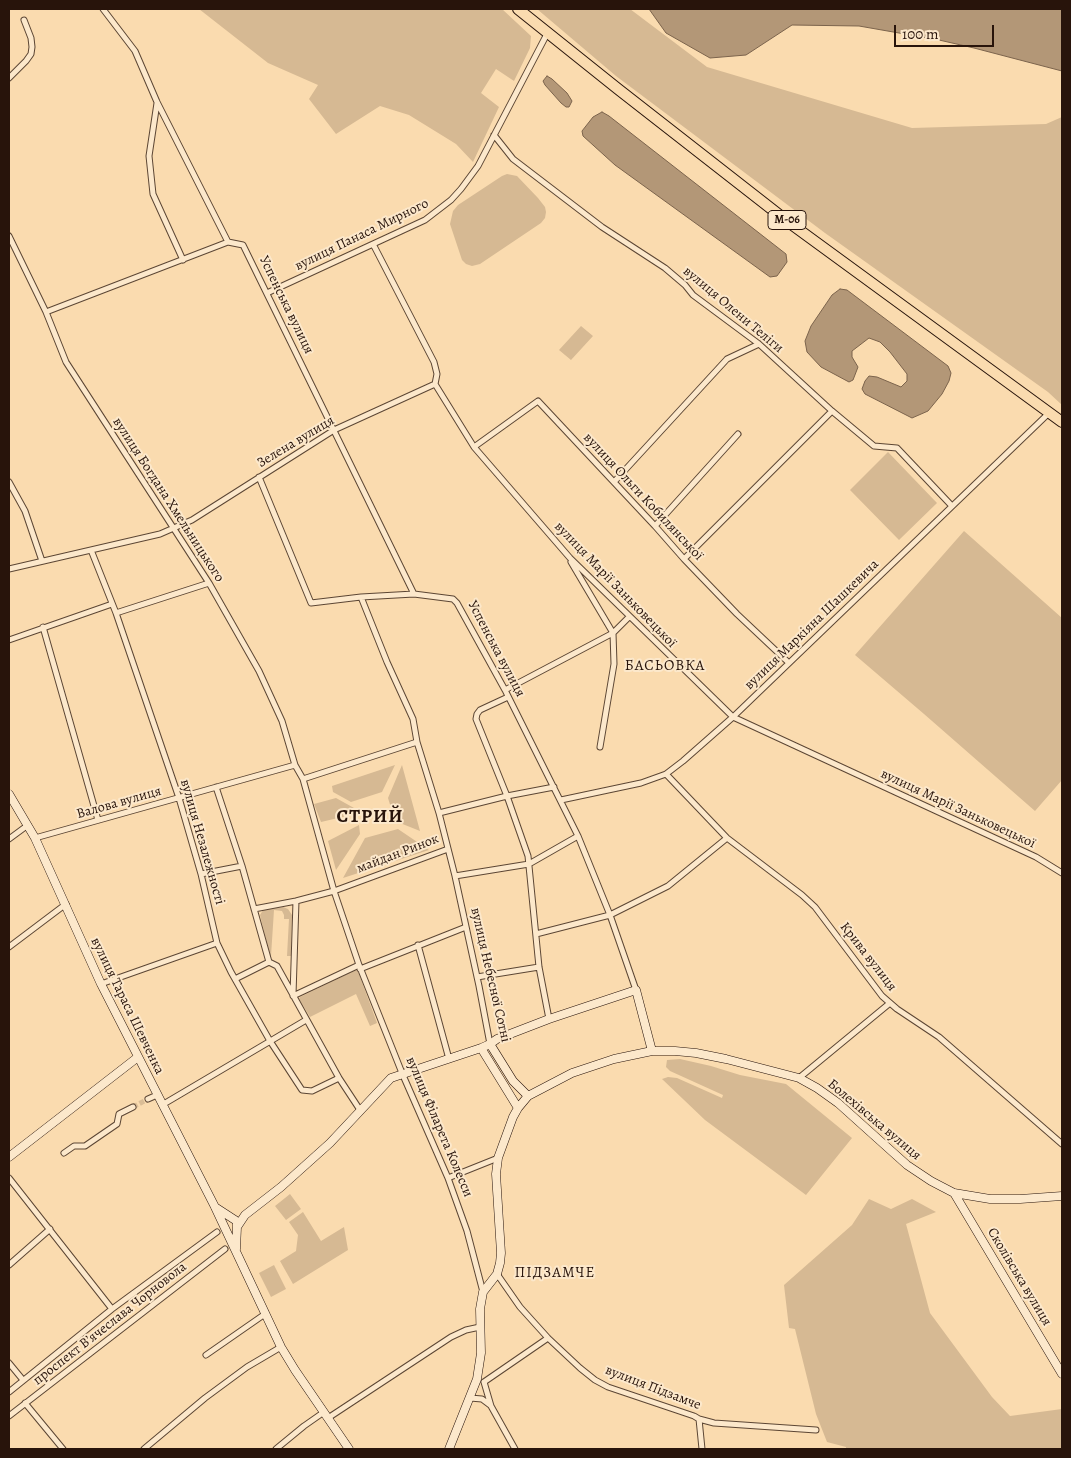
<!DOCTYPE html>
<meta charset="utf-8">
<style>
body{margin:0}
#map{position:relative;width:1071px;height:1458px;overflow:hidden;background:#fadbaf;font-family:Alegreya,serif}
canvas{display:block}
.frame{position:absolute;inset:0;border:10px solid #28140b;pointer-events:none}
.scale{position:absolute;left:894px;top:25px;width:100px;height:22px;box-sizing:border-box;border:2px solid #28140b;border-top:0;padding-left:6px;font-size:15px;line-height:18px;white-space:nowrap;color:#28140b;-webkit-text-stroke:4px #fce8cb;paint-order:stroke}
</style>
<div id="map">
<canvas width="1071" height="1458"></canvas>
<div class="frame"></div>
<div class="scale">100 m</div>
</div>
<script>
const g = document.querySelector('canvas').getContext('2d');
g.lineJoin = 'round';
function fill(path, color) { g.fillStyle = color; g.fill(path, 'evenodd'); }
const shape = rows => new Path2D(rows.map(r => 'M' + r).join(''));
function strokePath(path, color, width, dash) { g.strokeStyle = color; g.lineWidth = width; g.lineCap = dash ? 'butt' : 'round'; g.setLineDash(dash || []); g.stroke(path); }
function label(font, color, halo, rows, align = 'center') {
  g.font = font + ' Alegreya,serif'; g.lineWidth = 4; g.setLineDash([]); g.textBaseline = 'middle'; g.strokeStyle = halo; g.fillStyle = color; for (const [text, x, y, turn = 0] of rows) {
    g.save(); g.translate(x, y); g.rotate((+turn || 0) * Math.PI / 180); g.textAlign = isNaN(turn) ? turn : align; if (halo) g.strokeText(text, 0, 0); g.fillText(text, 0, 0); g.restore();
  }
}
const green = shape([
 [199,9,502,9,531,36,530,48,514,81,496,69,481,93,499,107,473,162,456,144,409,115,380,106,336,134,309,99,318,85,268,63],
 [537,9,630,9,707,67,912,128,1046,124,1062,117,1062,405,1048,392,825,233,616,76],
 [507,174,517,176,538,198,545,207,546,212,545,218,541,223,480,264,472,266,466,264,462,260,450,224,453,211,458,205,502,176],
 [581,326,593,336,571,360,559,350],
 [888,452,937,503,899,540,850,490],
 [964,531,1062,618,1062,780,1035,811,924,714,855,655],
 [395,765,382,792,351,802,333,792,332,786],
 [402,765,420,831,395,821,388,798],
 [336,798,354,808,355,814,321,822,314,804],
 [359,825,360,834,336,870,328,841],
 [398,829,429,850,343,878,365,838],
 [283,907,288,909,292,915,291,956,287,956,289,919,284,919,284,915,282,911,274,910,271,956,270,956,260,915,263,910],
 [356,970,358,971,377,1023,370,1026,356,994,310,1017,299,999,300,997],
 [680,1059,711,1066,740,1075,786,1084,852,1138,806,1195,705,1120,662,1079,668,1077,677,1078,722,1098,723,1095,670,1071,666,1067,667,1060],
 [290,1194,301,1209,286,1220,275,1206],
 [869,1199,891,1209,912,1199,936,1212,906,1224,930,1313,992,1397,1010,1416,1062,1409,1062,1449,846,1449,846,1447,827,1442,816,1414,795,1329,789,1328,784,1285,852,1225],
 [303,1212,321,1241,344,1227,348,1250,293,1284,280,1261,296,1251,298,1235,289,1222],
 [274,1265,286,1289,271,1297,259,1273]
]);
const water = shape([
 [649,9,1062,9,1062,71,974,48,939,40,859,26,792,25,746,55,710,58,666,33,649,9],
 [547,76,552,79,567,93,572,101,569,107,566,107,561,103,545,85,543,81,547,76],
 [602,112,609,116,786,254,787,262,777,276,770,277,615,165,583,136,582,131,593,117,602,112],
 [840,289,847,290,948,366,951,373,949,381,942,394,928,411,912,418,865,394,862,389,865,381,869,376,877,377,901,387,907,381,907,374,890,352,880,342,869,338,852,351,852,357,858,367,853,380,849,382,821,367,807,352,805,341,811,326,832,295,840,289]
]);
const streetTunnel = shape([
 [133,1107,148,1099]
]);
const street = shape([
 [103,9,135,51,157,102,228,242],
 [9,78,26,61,31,54,32,47,31,38,24,20],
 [157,103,149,156,153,194,183,260],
 [494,135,513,159,602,227,665,268,685,285,693,295,759,344,832,411,874,446,897,448,951,505],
 [9,236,46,312,66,362,209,583,259,671,282,721,295,765,303,779,334,891,359,965,402,1073,448,1178,467,1231,483,1292],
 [373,244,434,362,437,374,435,384],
 [267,293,425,220,451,200,461,189,478,166,548,32],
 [46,312,228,242,243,245,414,594,453,599,457,603,505,690,578,836,610,915,636,990],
 [435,384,474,447,570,558,733,717,997,839,1036,857,1062,873],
 [474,447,538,401,655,526,684,559,737,614,789,663],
 [259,477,311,603,361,597,414,594],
 [9,482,25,511,42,561],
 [614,482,727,359,759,344],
 [655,526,738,434],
 [91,550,116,613,179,798,201,874,217,943,231,972,270,1041,302,1090,312,1091,339,1078],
 [684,559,832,411],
 [571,562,613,633,614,664,600,747],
 [9,569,160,534,192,520,334,430,435,384],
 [361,597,387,662,413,719,417,742,439,813,455,876,479,986,490,1044],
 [116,613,209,583],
 [43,627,98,820],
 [9,640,112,604],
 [505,690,613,633,629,617],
 [508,697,480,710,477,714,476,719,507,796,528,856,539,967,549,1019],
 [666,774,727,838,802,895,815,907,882,996,897,1009,939,1037,1062,1144],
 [303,779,417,742],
 [216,787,242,866,269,962],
 [561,800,641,783,666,774,683,761,733,717,1049,413],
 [439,813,507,796,554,787],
 [35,838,295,765],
 [9,839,28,825],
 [201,874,242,866],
 [455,876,529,864,578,836],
 [254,909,296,901,334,891,448,849],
 [536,934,610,915,668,886,727,838],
 [418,945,449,1059],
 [9,947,66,904],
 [269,962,277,966,339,1078,360,1110],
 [360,969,466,927],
 [477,977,539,967],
 [235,979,269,962],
 [101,984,217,943],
 [293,995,296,901],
 [293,996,359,965],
 [799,1078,890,1003],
 [148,1099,157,1095],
 [162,1105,306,1020],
 [64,1153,74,1146,85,1146,117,1124,119,1114,133,1107],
 [9,1178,112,1309],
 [448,1178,498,1158],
 [9,1265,50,1229],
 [497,1274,520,1307,548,1338,580,1368,595,1380,608,1387,694,1416,699,1419,714,1423,816,1430],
 [206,1355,265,1314],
 [9,1363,23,1380],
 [484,1382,548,1338],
 [484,1382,491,1406,515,1449],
 [9,1392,112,1309,217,1232],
 [470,1398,482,1399,490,1405],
 [25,1403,63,1449],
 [9,1416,225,1249],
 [328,1418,451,1337,466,1330,480,1327],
 [699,1419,702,1449],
 [144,1449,205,1398,247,1367,281,1347],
 [276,1449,304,1426,324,1412]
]);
const secondary = shape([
 [9,794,35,838,101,984,215,1207,281,1347,295,1370,349,1449],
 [490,1044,513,1081,528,1096],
 [481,1048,518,1108],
 [9,1157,138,1057],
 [954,1193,1062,1374],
 [215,1207,235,1220,237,1222,237,1227],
 [236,1249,237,1227,245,1215,281,1187,330,1143,391,1078,481,1048,490,1044,497,1039,549,1019,636,990,652,1051],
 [449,1449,477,1379,481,1353,480,1309,483,1292,497,1274,500,1263,501,1253,496,1174,498,1158,513,1117,518,1108,528,1096,572,1073,614,1059,652,1051,675,1051,696,1053,726,1059,799,1078,817,1088,838,1103,907,1165,931,1181,954,1193,990,1199,1020,1199,1062,1196]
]);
const highway = shape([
 [518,9,618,89,787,221,1062,422]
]);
const shields = [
 [787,220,38]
];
const shieldNames = [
 ["М-06",787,220]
];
const streetNames = [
 ["вулиця Панаса Мирного",362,235,-26],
 ["Успенська вулиця",286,305,64],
 ["вулиця Олени Теліги",733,310,40],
 ["Зелена вулиця",296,442,-31],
 ["вулиця Ольги Кобилянської",643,497,47],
 ["вулиця Богдана Хмельницького",168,500,57],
 ["вулиця Марії Заньковецької",615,585,46],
 ["вулиця Маркіяна Шашкевича",812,625,-44],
 ["Успенська вулиця",496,649,62],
 ["Валова вулиця",119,803,-16],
 ["вулиця Марії Заньковецької",958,809,25],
 ["вулиця Незалежності",202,842,74],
 ["майдан Ринок",398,854,-21],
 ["Крива вулиця",868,957,52],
 ["вулиця Небесної Сотні",490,975,77],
 ["вулиця Тараса Шевченка",127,1006,64],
 ["Болехівська вулиця",874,1120,40],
 ["вулиця Філарета Колесси",439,1127,67],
 ["Сколівська вулиця",1019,1277,59],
 ["проспект Вʼячеслава Чорновола",110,1324,-38],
 ["вулиця Підзамче",653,1388,21]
];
const neighbourhoodNames = [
 ["БАСЬОВКА",665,666],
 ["ПІДЗАМЧЕ",555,1273]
];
const districtNames = [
 ["СТРИЙ",370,817]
];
fill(green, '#d6b993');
fill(water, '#b39777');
strokePath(water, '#7b634c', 1);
strokePath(streetTunnel, '#dabd96', 5, [5, 2.5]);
strokePath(street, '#5c4634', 7);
strokePath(secondary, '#28140b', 9);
strokePath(highway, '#28140b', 12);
strokePath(street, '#fce8cb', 5);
strokePath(secondary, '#fce8cb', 8);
strokePath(highway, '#fadbaf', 10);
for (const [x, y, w] of shields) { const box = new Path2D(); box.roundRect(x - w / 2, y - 9.5, w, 19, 4); g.fillStyle = '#fce8cb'; g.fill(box); strokePath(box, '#28140b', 1); }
label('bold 12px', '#28140b', null, shieldNames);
label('14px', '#28140b', '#fce8cb', streetNames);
g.letterSpacing = '1px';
label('15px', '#28140b', '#fce8cb', neighbourhoodNames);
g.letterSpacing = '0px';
g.letterSpacing = '1px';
label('bold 19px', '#28140b', '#fce8cb', districtNames);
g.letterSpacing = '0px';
</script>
